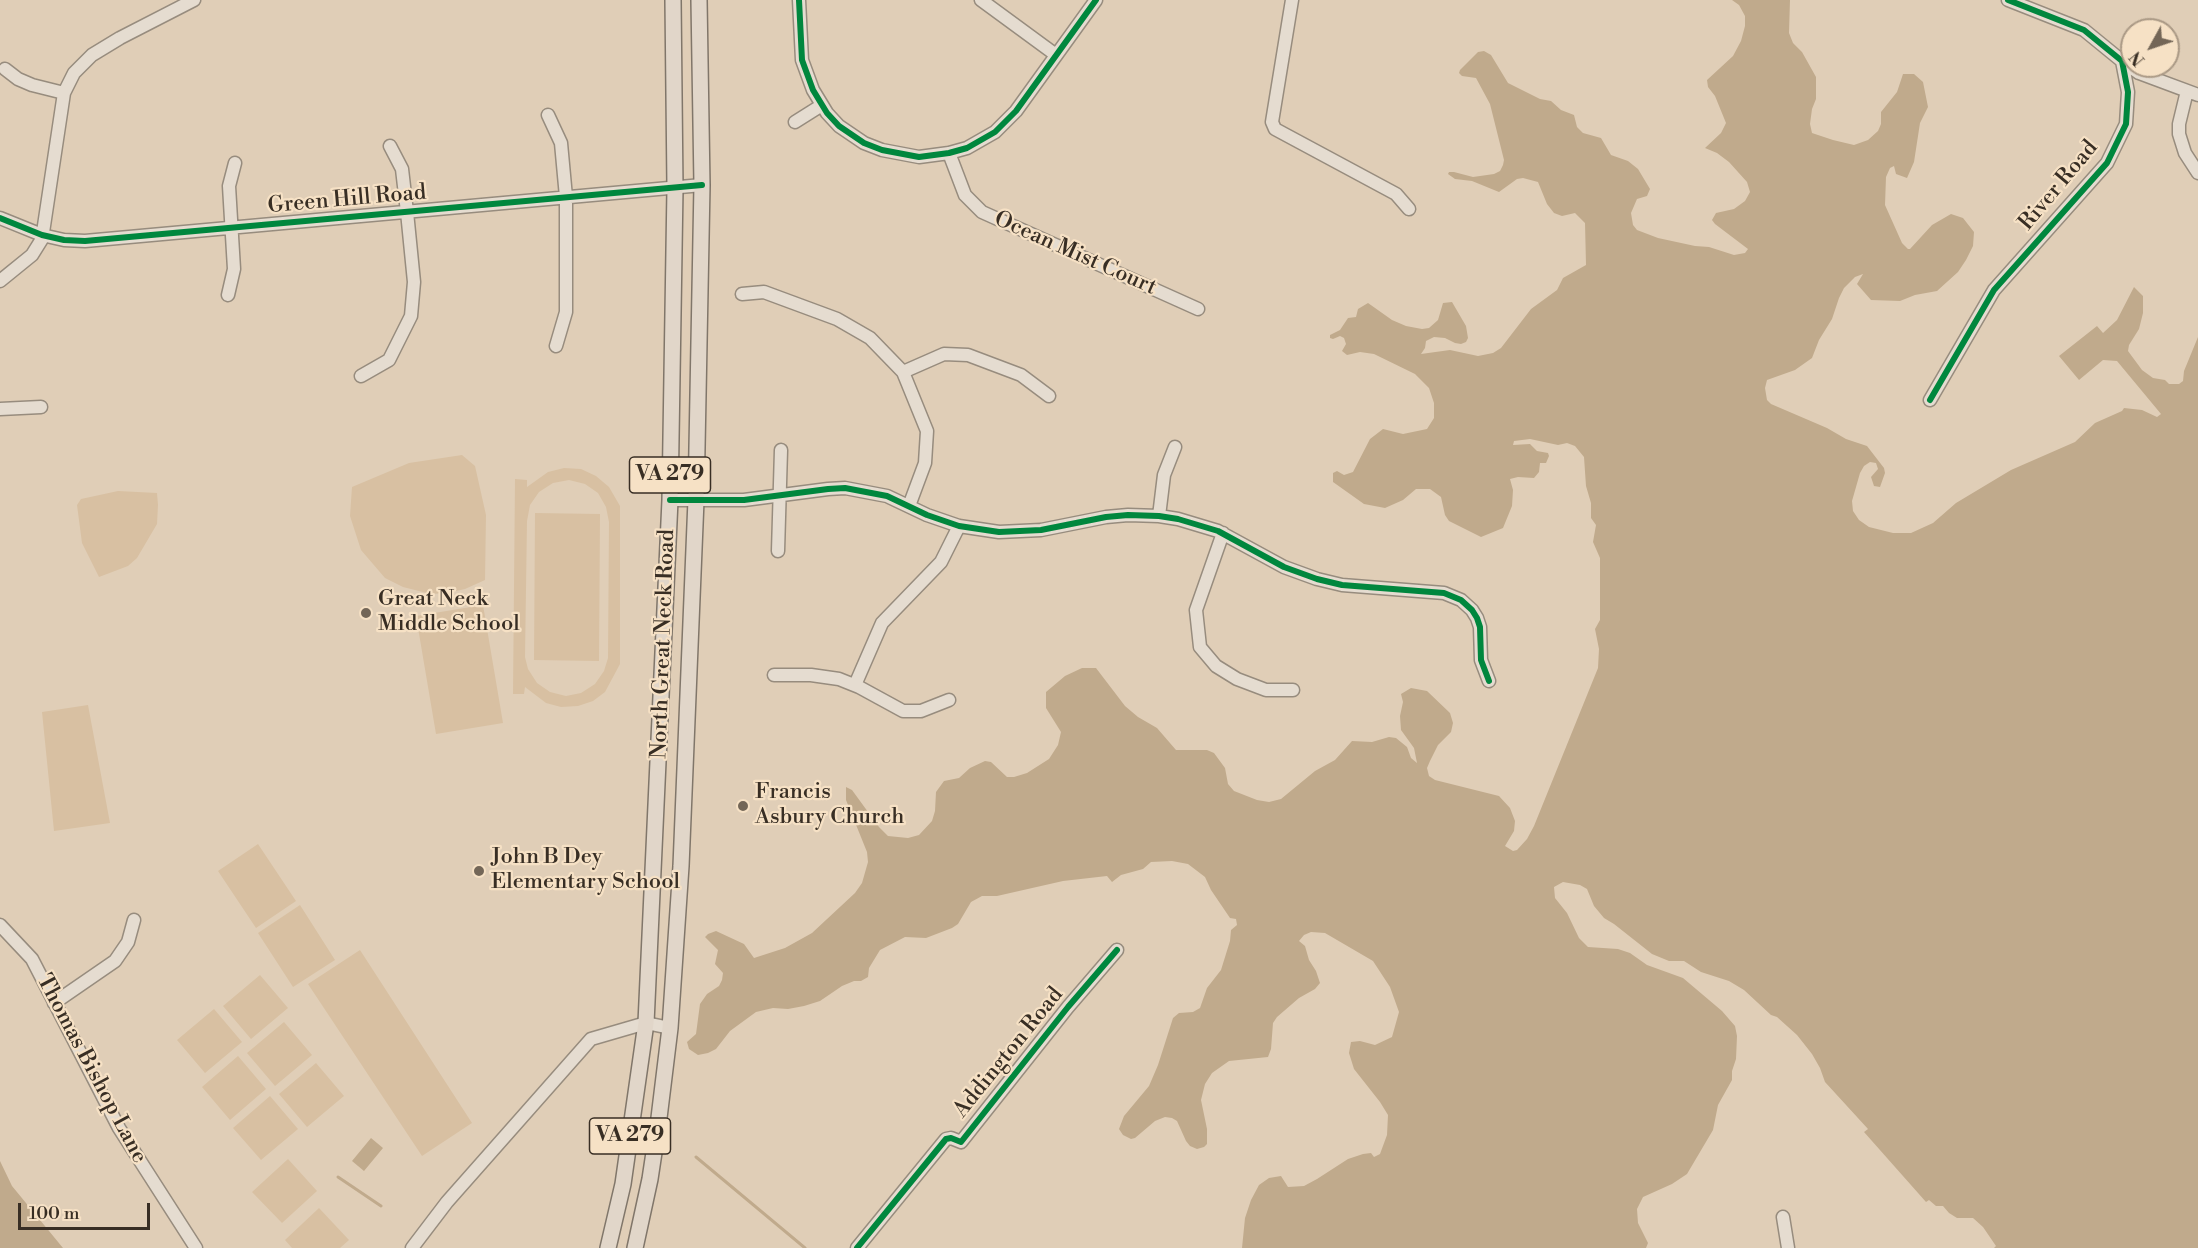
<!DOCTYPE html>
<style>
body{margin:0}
#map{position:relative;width:2198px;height:1248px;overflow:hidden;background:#e0ceb7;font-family:"Libre Bodoni",serif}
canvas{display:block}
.north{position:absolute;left:2120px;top:18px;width:60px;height:60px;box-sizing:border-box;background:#f6e1c5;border:2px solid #aa9985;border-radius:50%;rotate:230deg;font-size:16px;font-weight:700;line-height:24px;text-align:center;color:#382e24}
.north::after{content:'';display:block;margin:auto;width:21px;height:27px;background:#736657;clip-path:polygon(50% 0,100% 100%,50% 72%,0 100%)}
.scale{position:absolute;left:18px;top:1203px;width:132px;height:27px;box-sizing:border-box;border:3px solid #382e24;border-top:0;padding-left:8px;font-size:18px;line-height:21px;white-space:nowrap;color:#382e24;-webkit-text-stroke:4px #f6e1c5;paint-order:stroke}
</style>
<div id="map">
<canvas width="2198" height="1248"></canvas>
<div class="north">N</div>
<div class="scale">100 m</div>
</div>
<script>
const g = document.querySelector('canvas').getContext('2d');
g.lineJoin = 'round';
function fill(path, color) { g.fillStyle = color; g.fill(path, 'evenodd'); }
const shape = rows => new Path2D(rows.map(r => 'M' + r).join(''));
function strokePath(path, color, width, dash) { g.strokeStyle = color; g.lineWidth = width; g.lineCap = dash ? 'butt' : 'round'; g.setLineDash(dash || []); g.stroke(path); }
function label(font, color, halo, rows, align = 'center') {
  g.font = font + ' "Libre Bodoni",serif'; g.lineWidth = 4.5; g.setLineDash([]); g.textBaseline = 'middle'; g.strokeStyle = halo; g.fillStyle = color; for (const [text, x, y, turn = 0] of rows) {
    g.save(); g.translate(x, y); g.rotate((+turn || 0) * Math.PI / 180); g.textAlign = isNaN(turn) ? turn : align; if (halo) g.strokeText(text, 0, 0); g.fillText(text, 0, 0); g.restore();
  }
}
const green = shape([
 [462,455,475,466,486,515,485,580,465,589,447,593,431,594,403,587,385,578,361,550,350,516,352,487,409,463],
 [564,468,581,469,596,476,609,487,620,506,620,664,605,692,593,701,578,706,561,707,546,703,525,687,524,694,513,694,515,479,527,480,527,487,548,472],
 [569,480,585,484,598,493,606,507,609,522,608,658,604,671,595,684,581,693,566,696,550,692,537,683,528,669,525,657,527,521,530,505,539,492,553,483],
 [118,491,157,493,158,505,157,524,137,558,128,566,99,577,82,543,77,505,81,499],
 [535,513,600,514,599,661,534,660],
 [483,605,503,723,436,734,416,616],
 [88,705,110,823,54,831,42,712],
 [258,844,296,901,256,928,218,871],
 [300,905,335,960,293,987,258,933],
 [360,950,472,1123,422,1156,308,984],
 [260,975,288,1008,251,1039,223,1006],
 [214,1009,242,1042,205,1073,177,1040],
 [284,1022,312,1055,275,1086,247,1053],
 [238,1056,266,1089,230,1120,202,1087],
 [316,1063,344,1096,307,1127,279,1094],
 [270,1096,298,1129,261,1160,233,1128],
 [288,1159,317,1191,282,1223,252,1192],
 [319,1208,349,1240,340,1248,292,1248,285,1240]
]);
const water = shape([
 [1732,0,1790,0,1789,33,1793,43,1802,52,1816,77,1816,99,1812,109,1810,124,1812,133,1833,140,1854,145,1868,140,1878,131,1881,124,1881,112,1897,92,1903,74,1914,74,1923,82,1928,107,1920,123,1914,162,1907,178,1896,174,1894,166,1890,168,1886,177,1885,205,1902,243,1908,249,1910,249,1932,225,1951,214,1963,218,1974,232,1973,246,1966,260,1958,272,1937,291,1915,295,1900,301,1871,300,1857,284,1863,274,1855,277,1844,288,1839,298,1832,319,1819,340,1812,358,1795,370,1767,380,1765,388,1767,400,1771,404,1827,428,1846,439,1867,446,1884,468,1885,473,1880,487,1874,486,1871,477,1878,469,1876,463,1870,462,1864,466,1860,473,1852,501,1853,511,1859,520,1869,527,1893,533,1911,533,1933,523,1956,503,2011,470,2075,442,2095,423,2122,411,2124,408,2142,410,2157,417,2161,414,2117,361,2103,360,2079,380,2059,356,2097,326,2103,333,2117,320,2134,287,2143,296,2143,313,2139,329,2129,345,2128,351,2142,370,2153,378,2165,380,2169,384,2179,384,2183,381,2184,371,2198,337,2198,1248,1994,1248,1996,1246,1983,1227,1973,1218,1957,1218,1949,1213,1943,1206,1936,1206,1929,1200,1926,1202,1864,1132,1868,1129,1825,1082,1820,1068,1812,1054,1797,1035,1777,1017,1771,1015,1744,990,1729,981,1701,972,1684,961,1669,961,1652,954,1614,924,1604,918,1594,906,1587,889,1580,885,1563,882,1554,887,1555,898,1567,913,1579,938,1588,947,1618,949,1630,953,1647,965,1683,978,1722,1011,1735,1026,1737,1036,1736,1059,1732,1071,1732,1080,1718,1105,1713,1130,1687,1174,1672,1184,1643,1197,1637,1209,1638,1223,1648,1243,1646,1248,1242,1248,1245,1218,1251,1200,1259,1185,1269,1178,1281,1176,1288,1187,1304,1186,1317,1179,1348,1159,1363,1154,1371,1153,1374,1157,1380,1154,1387,1135,1388,1115,1380,1102,1354,1069,1349,1053,1351,1042,1360,1041,1375,1045,1392,1037,1399,1012,1390,987,1373,961,1325,933,1311,932,1304,935,1299,941,1305,946,1309,960,1316,971,1320,983,1315,989,1299,998,1277,1017,1273,1023,1271,1049,1268,1057,1229,1061,1212,1073,1205,1084,1201,1100,1207,1129,1207,1144,1204,1147,1197,1149,1190,1146,1186,1141,1177,1121,1172,1118,1165,1117,1155,1121,1135,1138,1131,1139,1123,1135,1119,1129,1124,1116,1149,1086,1158,1065,1173,1018,1179,1013,1193,1012,1200,1008,1207,988,1221,970,1230,941,1231,930,1237,925,1236,919,1230,918,1211,890,1205,877,1188,864,1172,861,1151,862,1143,869,1121,875,1112,882,1107,876,1063,881,997,896,982,896,971,902,958,924,952,928,926,938,905,937,880,950,869,968,868,977,861,981,854,981,842,986,820,1001,804,1006,788,1009,773,1008,756,1012,730,1031,716,1049,708,1053,698,1055,689,1049,687,1042,696,1034,700,1004,707,994,719,986,722,980,723,973,715,964,718,950,705,937,708,934,716,931,744,944,754,958,785,948,812,933,855,893,862,883,868,862,867,852,846,800,846,787,852,790,879,827,888,836,908,838,919,835,932,821,935,811,936,792,944,781,959,778,970,768,985,761,991,762,1007,777,1014,777,1027,773,1049,759,1058,745,1061,732,1046,708,1046,692,1065,676,1082,668,1096,668,1125,706,1138,717,1157,728,1176,750,1207,750,1214,753,1225,768,1228,784,1234,791,1257,800,1269,802,1281,799,1315,771,1335,760,1352,741,1372,742,1389,737,1396,738,1407,747,1411,758,1417,763,1414,748,1401,730,1400,716,1403,702,1401,694,1411,688,1427,691,1450,713,1453,723,1451,732,1438,745,1430,761,1427,768,1429,776,1435,780,1499,796,1510,808,1515,821,1514,831,1505,846,1513,851,1517,850,1527,839,1534,826,1598,668,1599,649,1595,629,1600,620,1600,558,1593,542,1596,525,1591,518,1591,503,1586,486,1584,457,1575,446,1567,443,1558,445,1530,439,1514,441,1513,445,1530,444,1537,451,1548,453,1549,456,1546,463,1540,463,1539,472,1534,478,1518,477,1510,479,1513,490,1512,506,1503,528,1481,537,1449,521,1445,515,1441,497,1430,489,1416,489,1403,500,1385,508,1364,504,1333,482,1333,473,1337,471,1344,475,1353,472,1370,439,1383,429,1403,434,1427,429,1434,418,1434,403,1429,388,1415,374,1374,354,1360,352,1347,355,1342,351,1346,344,1344,338,1340,336,1333,339,1330,338,1330,335,1340,330,1348,318,1356,317,1358,309,1368,303,1392,320,1406,326,1422,329,1429,328,1438,320,1443,303,1452,302,1466,326,1468,338,1466,342,1461,344,1455,343,1445,338,1434,337,1426,341,1425,348,1421,354,1450,350,1478,356,1493,353,1501,348,1531,309,1557,290,1563,278,1586,265,1585,223,1575,213,1562,216,1554,213,1547,204,1538,182,1523,178,1517,179,1499,192,1472,181,1455,179,1448,174,1449,172,1454,172,1473,177,1494,174,1500,171,1503,165,1504,160,1490,104,1476,78,1462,76,1459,73,1460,70,1478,52,1484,51,1491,55,1508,83,1540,99,1551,101,1561,110,1574,115,1577,127,1583,133,1601,138,1611,155,1628,161,1638,169,1650,189,1647,196,1637,199,1631,213,1633,225,1637,230,1658,238,1695,246,1709,247,1734,255,1745,253,1748,249,1715,224,1712,220,1716,213,1734,209,1745,201,1750,192,1747,182,1729,162,1717,153,1705,148,1721,133,1726,123,1715,96,1708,87,1707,80,1733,56,1741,41,1745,26,1745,16,1739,5],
 [371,1138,383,1148,364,1171,352,1161],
 [0,1161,12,1186,63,1248,0,1248]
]);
const stream = shape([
 [696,1157,805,1248],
 [338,1177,381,1206]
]);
const minor = shape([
 [799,0,802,60,813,90,827,113,839,126,864,143,882,150,919,157,949,153,967,148,995,132,1016,111,1096,0],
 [981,0,1056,55],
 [1292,0,1272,122,1275,129,1396,194,1409,209],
 [2122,61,2139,73,2198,95],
 [5,69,18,79,32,85,64,93],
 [2187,91,2179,124,2179,134,2185,153,2198,173],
 [548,115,561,143,566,197,566,312,556,346],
 [795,122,822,105],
 [949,153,965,195,982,212,1198,309],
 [0,218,42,235,64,240,85,241,702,185],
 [0,281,32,255,42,239,64,93,74,73,92,55,120,38,194,0],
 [742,294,764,292,837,319,870,338,903,372,927,431,925,463,909,506],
 [228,295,234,269,229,186,235,163],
 [903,372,944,354,968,355,1021,375,1049,396],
 [361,376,389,360,411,316,414,282,407,212,402,169,390,146],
 [1930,400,1994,290,2107,163,2126,124,2128,92,2122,61,2084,30,2008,0],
 [0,409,41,407],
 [670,500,744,500,828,489,845,488,887,496,927,515,959,526,999,532,1041,530,1106,517,1128,515,1159,516,1178,519,1218,531,1284,567,1317,579,1342,585,1444,593,1461,600,1472,610,1477,618,1480,627,1481,660,1489,681],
 [1159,516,1164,475,1175,447],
 [1223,533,1196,610,1200,647,1216,666,1237,679,1266,690,1293,690],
 [778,551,781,450],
 [774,675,811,675,839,679,859,687,903,711,921,711,949,700],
 [855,685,882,623,941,562,959,526],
 [0,925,32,959,119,1128,196,1248],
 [54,1003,115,961,128,942,134,920],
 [1783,1217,1788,1248],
 [412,1248,447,1202,591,1039,646,1023,670,1028],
 [857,1248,946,1139,951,1138,961,1142,1068,1007,1117,950]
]);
const major = shape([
 [608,1248,623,1184,646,1023,670,500,675,188,673,0],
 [635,1248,650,1179,658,1126,670,1028,681,866,696,500,702,185,699,0]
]);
const cycleway = shape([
 [799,0,802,60,813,90,827,113,839,126,864,143,882,150,919,157,949,153,967,148,995,132,1016,111,1096,0],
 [0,218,42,235,64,240,85,241,702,185],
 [1930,400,1994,290,2107,163,2126,124,2128,92,2122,61,2084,30,2008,0],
 [670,500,744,500,828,489,845,488,887,496,927,515,959,526,999,532,1041,530,1106,517,1128,515,1159,516,1178,519,1218,531,1284,567,1317,579,1342,585,1444,593,1461,600,1472,610,1477,618,1480,627,1481,660,1489,681],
 [857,1248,946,1139,951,1138,961,1142,1068,1007,1117,950]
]);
const markers = [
 [366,613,6,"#736657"],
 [743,806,6,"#736657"],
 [479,871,6,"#736657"]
];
const shields = [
 [670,475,81],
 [630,1136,81]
];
const shieldNames = [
 ["VA 279",670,475],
 ["VA 279",630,1136]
];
const streetNames = [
 ["River Road",2059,186,-50],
 ["Green Hill Road",347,200,-5],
 ["Ocean Mist Court",1075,254,24],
 ["North Great Neck Road",664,644,-88],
 ["Addington Road",1009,1053,-51],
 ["Thomas Bishop Lane",91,1069,62]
];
const poiNames = [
 ["Great Neck",378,600],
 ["Middle School",378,625],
 ["Francis",755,793],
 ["Asbury Church",755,818],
 ["John B Dey",491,858],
 ["Elementary School",491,883]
];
fill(green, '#d8c0a2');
fill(water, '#c0aa8c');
strokePath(stream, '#c0aa8c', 3);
strokePath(minor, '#978c7e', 15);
strokePath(major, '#80766a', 18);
strokePath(minor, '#e5dcd0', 12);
strokePath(major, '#e1d6c9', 15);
strokePath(cycleway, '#00873e', 6);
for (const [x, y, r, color] of markers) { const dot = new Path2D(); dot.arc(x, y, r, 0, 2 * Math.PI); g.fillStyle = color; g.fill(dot); strokePath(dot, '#f6e1c5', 2); }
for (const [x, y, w] of shields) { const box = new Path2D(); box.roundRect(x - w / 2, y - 18, w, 36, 4.5); g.fillStyle = '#f6e1c5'; g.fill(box); strokePath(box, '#382e24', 1.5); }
label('bold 21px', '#382e24', null, shieldNames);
label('22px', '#382e24', '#f6e1c5', streetNames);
label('22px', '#382e24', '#f6e1c5', poiNames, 'left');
</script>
